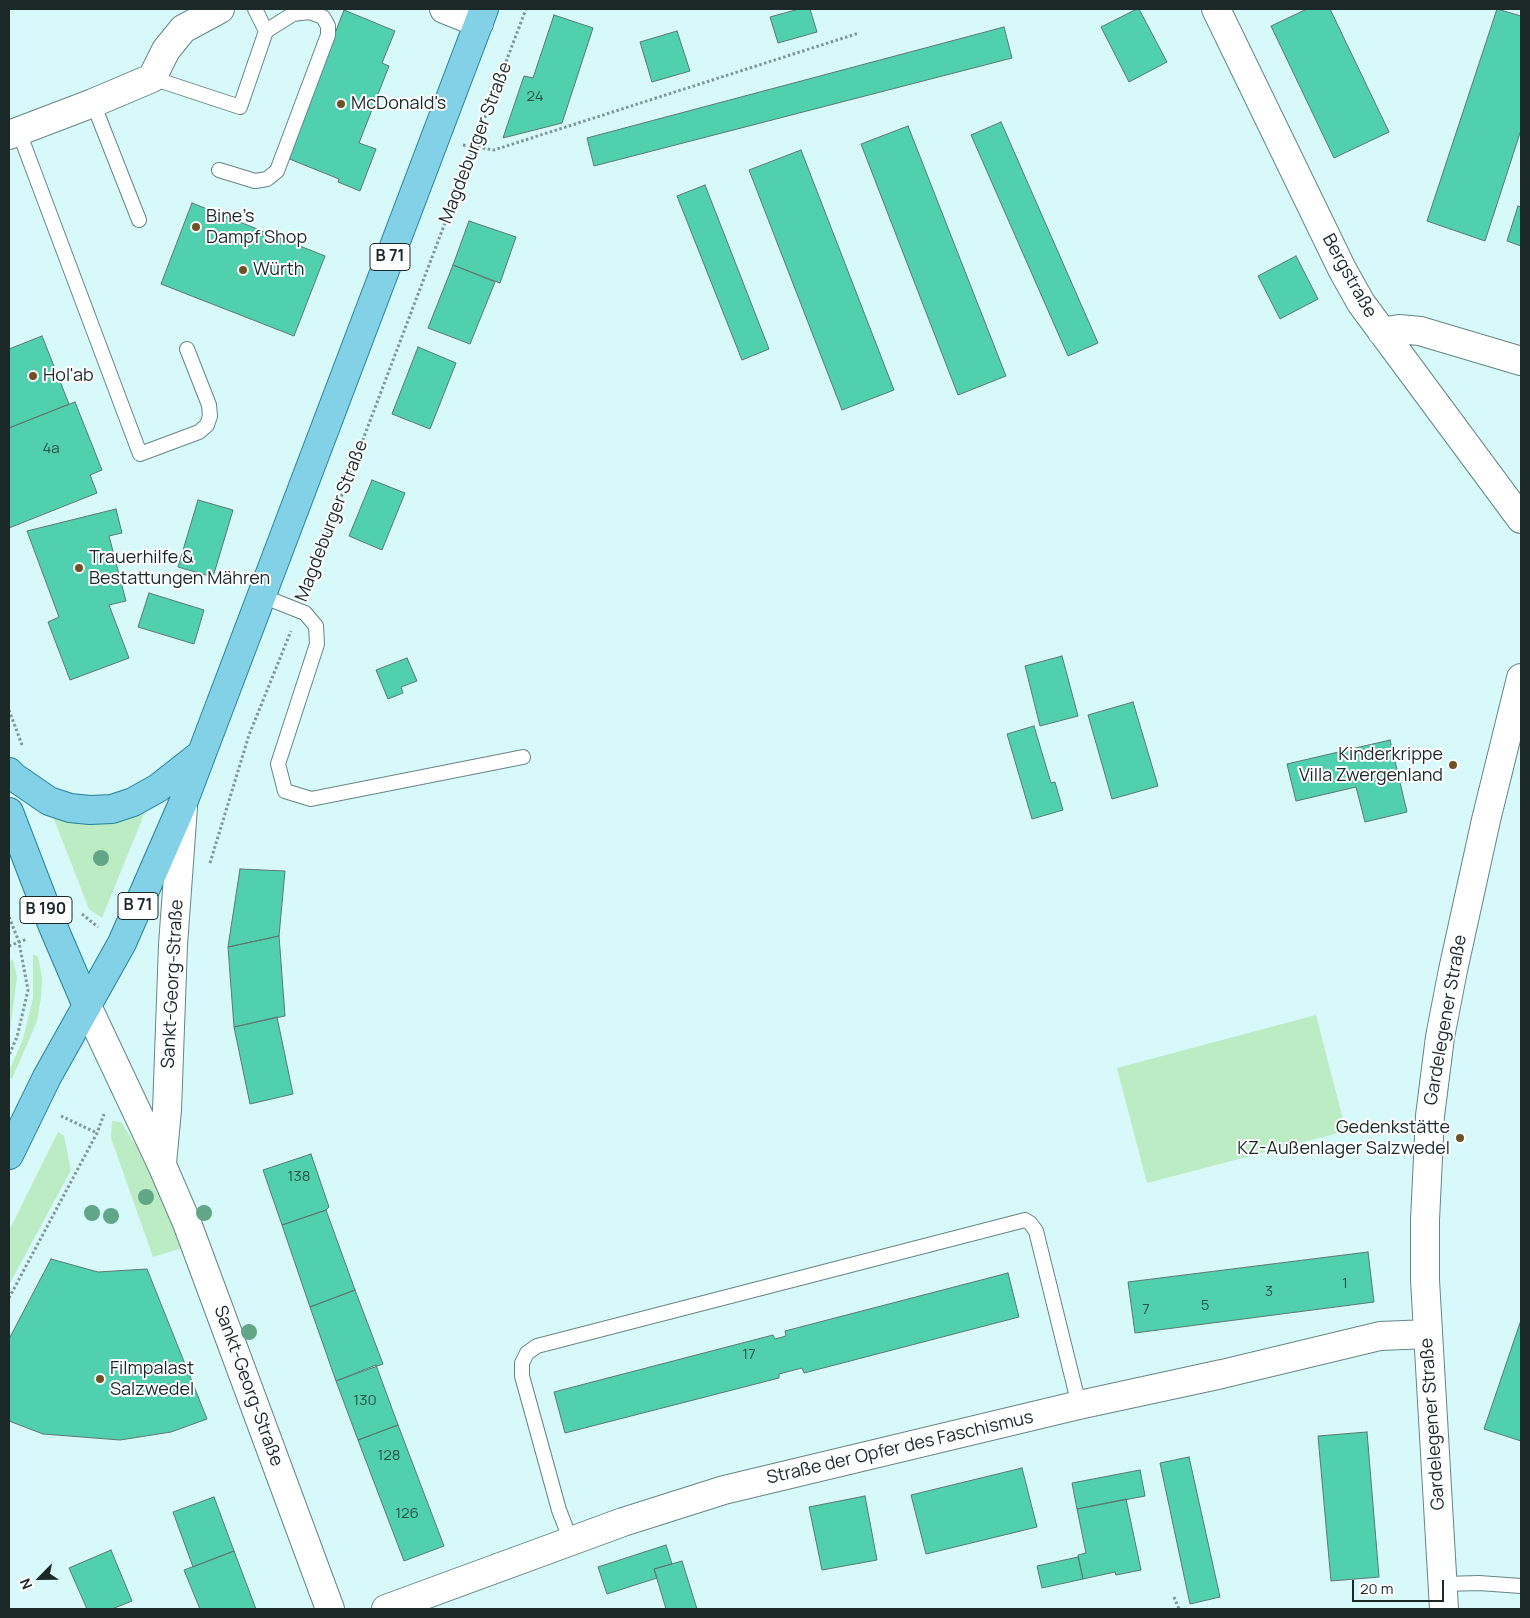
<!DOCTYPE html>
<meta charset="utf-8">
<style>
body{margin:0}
#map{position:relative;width:1530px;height:1618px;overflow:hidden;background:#d7f9fa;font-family:Manrope,sans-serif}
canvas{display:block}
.frame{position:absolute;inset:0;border:10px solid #1b2828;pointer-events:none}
.north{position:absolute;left:15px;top:1553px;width:50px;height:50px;-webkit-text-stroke:4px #fff;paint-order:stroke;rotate:247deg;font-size:14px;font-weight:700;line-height:20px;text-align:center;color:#1b2828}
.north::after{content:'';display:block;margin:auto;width:18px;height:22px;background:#1b2828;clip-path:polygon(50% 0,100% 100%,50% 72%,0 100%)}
.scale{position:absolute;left:1352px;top:1580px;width:92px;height:22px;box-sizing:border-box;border:2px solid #1b2828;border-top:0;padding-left:6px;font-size:15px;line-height:18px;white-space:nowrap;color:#1b2828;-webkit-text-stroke:4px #fff;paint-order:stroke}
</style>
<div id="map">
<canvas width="1530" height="1618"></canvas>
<div class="frame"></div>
<div class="north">N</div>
<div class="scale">20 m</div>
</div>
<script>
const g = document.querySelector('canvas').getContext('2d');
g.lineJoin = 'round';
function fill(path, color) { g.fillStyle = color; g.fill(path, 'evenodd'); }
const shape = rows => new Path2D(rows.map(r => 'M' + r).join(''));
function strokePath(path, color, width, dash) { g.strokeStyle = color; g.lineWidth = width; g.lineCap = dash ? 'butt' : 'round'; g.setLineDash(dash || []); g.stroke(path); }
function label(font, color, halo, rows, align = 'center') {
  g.font = font + ' Manrope,sans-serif'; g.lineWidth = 4; g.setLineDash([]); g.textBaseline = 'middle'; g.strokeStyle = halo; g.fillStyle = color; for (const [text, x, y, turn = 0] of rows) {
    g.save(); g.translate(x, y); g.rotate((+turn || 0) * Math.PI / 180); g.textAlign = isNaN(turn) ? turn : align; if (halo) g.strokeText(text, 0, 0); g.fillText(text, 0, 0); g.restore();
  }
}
const green = shape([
 [145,812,102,918,89,909,52,814,68,822,98,823,121,820],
 [33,955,38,956,42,978,41,998,37,1021,12,1079,9,1077,9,1071,23,1039,33,998],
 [13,959,17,977,9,1039,9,962],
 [1316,1015,1346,1131,1147,1183,1117,1068],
 [112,1121,121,1122,138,1149,156,1186,182,1248,153,1257,111,1138],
 [58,1132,64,1136,71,1170,9,1285,9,1231]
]);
const building = shape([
 [799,9,810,9,817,32,778,43,770,17,799,9],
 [1137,9,1139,9,1167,62,1129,82,1101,27,1137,9],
 [1307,9,1330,9,1389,132,1334,158,1271,26,1307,9],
 [1497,9,1521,16,1521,130,1485,241,1427,221,1497,9],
 [344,10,395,31,382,63,389,66,359,143,376,149,360,191,338,182,339,179,287,158,344,10],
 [554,15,593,28,562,123,503,138,524,76,533,78,554,15],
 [1004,27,1012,58,594,166,587,138,1004,27],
 [677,31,690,71,652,82,640,42,677,31],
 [1001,122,1098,343,1068,356,971,135,1001,122],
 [908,126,1006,376,958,395,861,144,908,126],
 [801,150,894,390,842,410,749,170,801,150],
 [705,185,769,349,742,360,677,196,705,185],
 [192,203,325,256,294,336,161,284,192,203],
 [1518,206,1521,207,1521,246,1507,241,1518,206],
 [469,221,516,237,500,283,453,265,469,221],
 [1296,256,1318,299,1280,319,1258,276,1296,256],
 [453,265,495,282,470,344,428,328,453,265],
 [42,336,69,404,9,428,9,349,42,336],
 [418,347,456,363,430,429,392,414,418,347],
 [75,402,102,470,90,475,97,493,9,528,9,428,75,402],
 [372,480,405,493,382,550,349,536,372,480],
 [198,500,233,510,213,577,178,567,198,500],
 [116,509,122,533,109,536,126,601,109,605,129,658,70,680,48,622,59,617,27,531,116,509],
 [149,593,204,610,194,644,138,627,149,593],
 [1062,656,1078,716,1040,726,1025,666,1062,656],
 [407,658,417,681,401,687,403,693,388,699,376,670,407,658],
 [1133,702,1158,786,1112,799,1088,715,1133,702],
 [1034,726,1051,783,1055,782,1063,810,1032,819,1007,734,1034,726],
 [1390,740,1407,812,1365,822,1356,787,1296,801,1287,764,1390,740],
 [240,869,285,871,279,936,228,947,240,869],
 [279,936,285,1016,234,1027,228,947,279,936],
 [277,1017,293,1094,250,1104,234,1027,277,1017],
 [311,1154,329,1207,326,1210,282,1225,263,1170,311,1154],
 [326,1210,355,1290,310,1307,282,1225,326,1210],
 [1368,1252,1374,1302,1135,1333,1128,1282,1368,1252],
 [51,1259,98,1272,147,1269,207,1419,171,1432,120,1440,43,1434,9,1421,9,1339,51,1259],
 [1008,1273,1019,1317,804,1373,802,1368,779,1374,779,1378,565,1433,554,1392,773,1335,775,1339,786,1336,785,1331,1008,1273],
 [355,1290,383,1364,336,1381,310,1307,355,1290],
 [1521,1320,1521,1441,1484,1429,1521,1320],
 [376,1365,398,1425,358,1440,336,1381,376,1365],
 [398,1425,444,1546,404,1561,358,1440,398,1425],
 [1367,1432,1379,1577,1331,1581,1318,1436,1367,1432],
 [1189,1457,1220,1597,1190,1604,1160,1463,1189,1457],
 [1022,1468,1037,1527,926,1554,911,1495,1022,1468],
 [1140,1470,1145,1496,1077,1509,1072,1483,1140,1470],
 [865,1496,877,1560,822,1570,809,1507,865,1496],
 [214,1497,234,1551,193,1567,173,1512,214,1497],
 [1126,1499,1141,1570,1116,1575,1115,1572,1083,1579,1078,1555,1086,1553,1077,1509,1126,1499],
 [666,1545,672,1564,654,1569,657,1578,607,1594,598,1567,666,1545],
 [111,1550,132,1601,112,1609,87,1609,69,1568,111,1550],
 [234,1551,256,1609,200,1609,184,1570,234,1551],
 [1078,1557,1083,1579,1042,1588,1037,1566,1078,1557],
 [682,1561,697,1609,666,1609,654,1569,682,1561]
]);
const path = shape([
 [463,145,494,150,859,33],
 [306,590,526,9],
 [9,710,22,745],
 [210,863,249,735,291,631],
 [82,914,98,927],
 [9,917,19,942,28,990,17,1037,9,1055],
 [9,946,27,939],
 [61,1116,97,1133],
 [9,1298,97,1133,104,1114],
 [1174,1597,1179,1609]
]);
const service = shape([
 [152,78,240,107,266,31,255,9],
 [93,103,139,220],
 [19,132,140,454,199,432,207,425,210,416,209,405,187,349],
 [219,170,255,181,267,179,277,171,328,35,328,26,323,17,309,12,293,14,266,31],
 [262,596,305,613,316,626,317,644,278,764,285,791,311,799,523,757],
 [571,1541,559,1510,522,1376,522,1363,527,1353,537,1346,1025,1220,1030,1223,1036,1231,1079,1405],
 [1443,1584,1479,1583,1521,1586]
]);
const minor = shape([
 [444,9,479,23],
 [1216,9,1342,269,1361,303,1521,519],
 [9,135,93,103,152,78,166,50,183,29,220,9],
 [1382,332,1399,329,1420,331,1521,361],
 [87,1006,162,1165,187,1223,330,1609],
 [162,1163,167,1110,173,945,183,807],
 [386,1609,623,1522,724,1490,1079,1405,1222,1374,1380,1336,1428,1334],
 [1444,1609,1425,1280,1425,1220,1430,1116,1440,1037,1453,970,1486,820,1521,678]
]);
const primary = shape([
 [9,772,14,777,49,801,70,808,90,810,112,809,133,802,158,788,200,755],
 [9,812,52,924,87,1006],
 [9,1155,47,1077,122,943,183,803,484,9]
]);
const trees = [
 [101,858],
 [146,1197],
 [92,1213],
 [204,1213],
 [111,1216],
 [249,1332]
];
const markers = [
 [341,104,5,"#6e5225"],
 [196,227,5,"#6e5225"],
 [243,270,5,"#6e5225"],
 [33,376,5,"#6e5225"],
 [79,568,5,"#6e5225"],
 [1453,765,5,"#6e5225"],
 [1460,1138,5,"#6e5225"],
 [100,1379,5,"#6e5225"]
];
const numberNames = [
 ["24",535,97],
 ["4a",51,449],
 ["138",299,1177],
 ["1",1345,1284],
 ["3",1269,1292],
 ["5",1205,1306],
 ["7",1146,1310],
 ["17",749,1355],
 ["130",365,1401],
 ["128",389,1456],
 ["126",407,1514]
];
const shields = [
 [390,257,40],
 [138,906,40],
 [46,910,52]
];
const shieldNames = [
 ["B 71",390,257],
 ["B 71",138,906],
 ["B 190",46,910]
];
const poiNames = [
 ["McDonald's",351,104],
 ["Bine’s",206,217],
 ["Dampf Shop",206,238],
 ["Würth",253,270],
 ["Hol'ab",43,376],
 ["Trauerhilfe &",89,558],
 ["Bestattungen Mähren",89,579],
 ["Kinderkrippe",1443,755,"right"],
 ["Villa Zwergenland",1443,776,"right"],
 ["Gedenkstätte",1450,1128,"right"],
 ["KZ-Außenlager Salzwedel",1450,1149,"right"],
 ["Filmpalast",110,1369],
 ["Salzwedel",110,1390]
];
const streetNames = [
 ["Magdeburger Straße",476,143,-69],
 ["Bergstraße",1349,276,61],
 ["Magdeburger Straße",332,521,-69],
 ["Sankt-Georg-Straße",173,984,-87],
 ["Gardelegener Straße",1446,1020,-80],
 ["Sankt-Georg-Straße",248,1386,70],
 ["Gardelegener Straße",1433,1424,-94],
 ["Straße der Opfer des Faschismus",900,1448,-13]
];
fill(green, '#bcecc4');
fill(building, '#51d0b0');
strokePath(building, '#5c786f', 1);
strokePath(service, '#668585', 16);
strokePath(minor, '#668585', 30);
strokePath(primary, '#278299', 30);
strokePath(path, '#7e9696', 3, [2.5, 2.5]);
strokePath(service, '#fff', 14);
strokePath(minor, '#fff', 28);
strokePath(primary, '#82d1e6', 28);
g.fillStyle = '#61a686';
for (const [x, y] of trees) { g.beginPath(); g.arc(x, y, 8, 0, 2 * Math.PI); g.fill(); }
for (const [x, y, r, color] of markers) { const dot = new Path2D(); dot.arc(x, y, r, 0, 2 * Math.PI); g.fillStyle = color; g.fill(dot); strokePath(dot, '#fff', 2); }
label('15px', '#28524a', null, numberNames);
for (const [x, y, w] of shields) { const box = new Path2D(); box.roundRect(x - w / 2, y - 13.5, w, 27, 4); g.fillStyle = '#fff'; g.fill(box); strokePath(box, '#1b2828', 1); }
label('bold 16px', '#1b2828', null, shieldNames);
label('18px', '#1b2828', '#fff', poiNames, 'left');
label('18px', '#1b2828', '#fff', streetNames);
</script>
